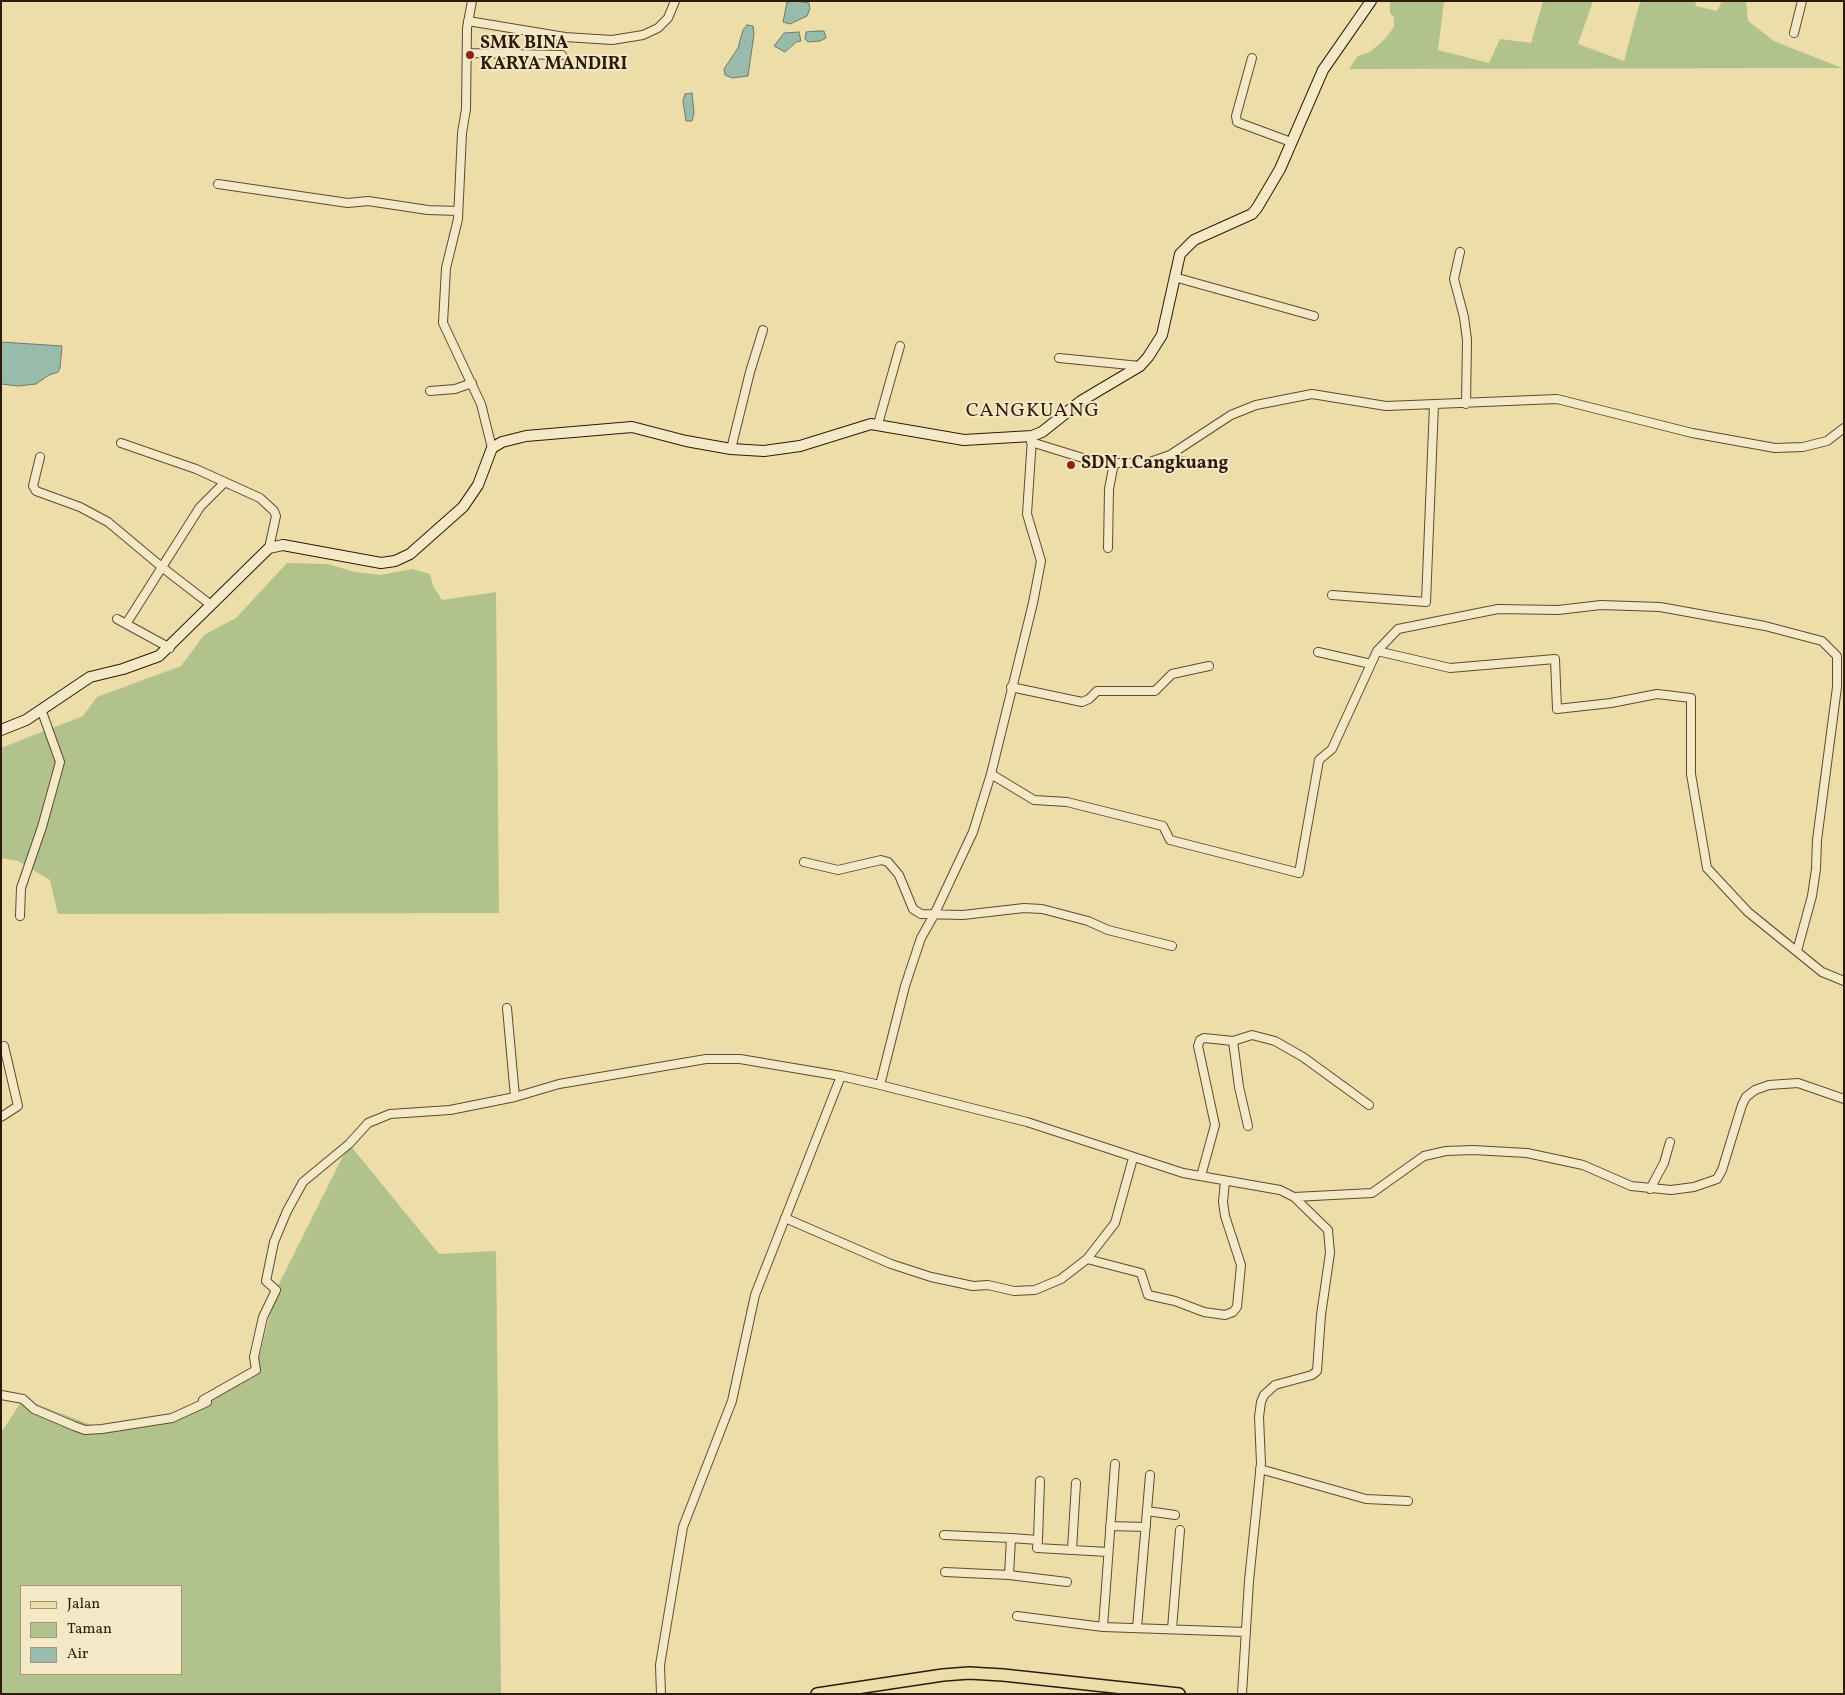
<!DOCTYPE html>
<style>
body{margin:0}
#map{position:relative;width:1845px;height:1695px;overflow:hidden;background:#ecdda9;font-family:Vollkorn,serif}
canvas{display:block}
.frame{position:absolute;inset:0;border:2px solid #2e1a09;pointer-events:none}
.legend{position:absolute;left:20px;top:1585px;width:162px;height:90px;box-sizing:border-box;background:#f3e9c7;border:1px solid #a4967b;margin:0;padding:6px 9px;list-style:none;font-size:15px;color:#2e1a09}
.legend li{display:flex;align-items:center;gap:10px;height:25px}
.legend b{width:25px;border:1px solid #a4967b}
</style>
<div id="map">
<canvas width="1845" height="1695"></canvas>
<div class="frame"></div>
<ul class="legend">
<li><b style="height:6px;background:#ecdda9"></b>Jalan</li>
<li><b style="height:14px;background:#b2c28c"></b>Taman</li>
<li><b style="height:14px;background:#99bbab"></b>Air</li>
</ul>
</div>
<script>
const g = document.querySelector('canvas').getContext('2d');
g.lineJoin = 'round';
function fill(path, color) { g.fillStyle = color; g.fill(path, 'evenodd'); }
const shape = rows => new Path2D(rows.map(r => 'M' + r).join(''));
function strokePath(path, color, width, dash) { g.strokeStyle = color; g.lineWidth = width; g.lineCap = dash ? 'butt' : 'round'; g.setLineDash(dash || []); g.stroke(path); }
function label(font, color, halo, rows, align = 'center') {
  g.font = font + ' Vollkorn,serif'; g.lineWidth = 4; g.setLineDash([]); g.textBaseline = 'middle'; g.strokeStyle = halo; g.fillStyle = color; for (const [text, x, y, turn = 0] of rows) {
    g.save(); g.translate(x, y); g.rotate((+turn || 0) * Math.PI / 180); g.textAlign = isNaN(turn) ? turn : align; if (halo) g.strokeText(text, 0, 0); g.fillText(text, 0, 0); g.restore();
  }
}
const green = shape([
 [1390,1,1444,1,1438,50,1489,63,1500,39,1531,43,1543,1,1593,1,1578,44,1624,61,1639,5,1642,1,1695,1,1696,6,1717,11,1722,1,1746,1,1748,21,1774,41,1842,68,1349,69,1358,56,1370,52,1385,39,1394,27,1394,17,1390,13],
 [287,563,327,564,355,572,380,575,412,569,430,574,433,586,442,600,496,592,499,913,58,914,50,880,18,861,1,858,1,748,83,716,97,697,181,666,204,635,236,618],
 [349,1144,439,1254,496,1251,501,1694,1,1694,1,1433,23,1399,102,1429,172,1418,256,1370,276,1290],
 [21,1586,181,1586,181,1674,21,1674]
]);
const water = shape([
 [796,1,809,3,810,9,807,16,790,24,783,22,787,2,796,1],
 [747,25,753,26,754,34,748,76,732,78,725,75,724,69,738,48,743,30,747,25],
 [817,31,824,31,826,38,820,41,808,42,805,39,806,32,817,31],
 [799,32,801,41,796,42,785,52,774,46,784,33,799,32],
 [692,93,694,113,692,121,686,121,683,101,685,94,692,93],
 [1,342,62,346,60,368,58,372,49,375,36,384,18,386,1,384,1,342]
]);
const street = shape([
 [472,1,467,28,466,109,462,133,458,219,446,268,443,323,481,404,492,448],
 [468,21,565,37,612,40,643,35,658,28,668,18,675,1],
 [1794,33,1802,1],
 [467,53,562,55],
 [1252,58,1236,116,1237,122,1291,142],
 [218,184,348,203,368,201,428,210,458,211],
 [1460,252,1454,279,1464,317,1467,340,1466,404],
 [1174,277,1314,316],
 [1059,358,1140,366],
 [430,391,455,389,472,383],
 [878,424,900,346],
 [1031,442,1099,463,1147,463,1170,455,1231,415,1256,405,1312,394,1386,406,1557,399,1692,433,1775,448,1803,447,1827,441,1844,428],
 [121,443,196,469,260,498,274,511,276,516,269,548],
 [731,449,750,372,763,330],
 [1170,455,1174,461,1211,464],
 [40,457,33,486,36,491,80,507,108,522,163,568,211,605],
 [1108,548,1109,489,1114,463],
 [1332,595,1426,602,1434,405],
 [117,619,170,648],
 [126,624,200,507,225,482],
 [1377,651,1450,668,1555,659,1557,709,1611,703,1657,694,1691,698,1691,774,1707,868,1748,912,1822,972,1844,981],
 [1318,652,1371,664],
 [1011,687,1082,702,1089,699,1097,691,1155,691,1172,674,1209,666],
 [991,774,1034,800,1067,802,1163,826,1170,840,1299,873,1319,760,1332,749,1377,651,1398,629,1498,609,1558,610,1601,605,1660,607,1765,626,1822,641,1837,656,1837,687,1817,840,1816,869,1812,896,1797,951],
 [804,862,838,870,881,860,888,862,899,875,913,909,921,914,963,915,1024,908,1042,909,1088,921,1108,930,1172,946],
 [20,916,21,888,42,827,60,762,41,709],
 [507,1008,515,1097],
 [1233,1041,1252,1035,1275,1041,1303,1057,1369,1105],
 [880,1085,905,986,921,938,934,915,973,832,991,774,1033,603,1041,561,1027,514,1032,438],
 [1,1117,18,1106,4,1046],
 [1201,1176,1215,1125,1198,1046,1200,1040,1204,1038,1233,1041,1239,1087,1248,1126],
 [1650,1189,1664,1163,1670,1142],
 [1294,1197,1372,1193,1424,1156,1446,1151,1473,1150,1527,1153,1583,1165,1631,1186,1671,1190,1694,1187,1717,1179,1722,1170,1742,1105,1746,1097,1755,1090,1769,1085,1798,1083,1844,1099],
 [785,1218,891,1264,931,1277,973,1286,988,1285,1014,1291,1035,1290,1061,1279,1087,1259,1115,1223,1133,1158],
 [1087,1259,1141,1273,1148,1295,1175,1301,1204,1312,1225,1315,1233,1312,1237,1307,1241,1265,1225,1216,1223,1202,1225,1181],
 [1,1395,23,1399,34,1409,74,1426,85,1430,102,1429,172,1418,207,1402,203,1400,256,1370,254,1357,263,1317,276,1290,266,1281,274,1242,287,1211,303,1182,349,1144,368,1123,390,1114,450,1110,515,1097,559,1084,706,1059,740,1059,841,1076,880,1085,1027,1122,1183,1173,1280,1190,1294,1197,1328,1230,1330,1253,1321,1315,1317,1371,1312,1375,1275,1385,1264,1395,1261,1402,1259,1417,1261,1463,1249,1581,1242,1694],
 [1260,1469,1366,1499,1408,1501],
 [1147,1511,1175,1515],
 [1110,1526,1146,1527],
 [944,1535,1011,1538,1009,1575,945,1572],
 [1011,1538,1038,1540,1037,1548,1108,1552],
 [1038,1540,1040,1481],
 [1072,1550,1076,1483],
 [1009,1575,1067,1582],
 [1017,1616,1103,1627,1246,1632],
 [1103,1627,1115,1464],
 [1137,1628,1150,1475],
 [1172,1629,1180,1530],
 [661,1694,660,1665,683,1527,732,1401,755,1295,841,1076]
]);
const secondary = shape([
 [1,730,26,720,90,677,123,669,159,656,269,548,283,545,381,563,395,561,410,554,463,507,478,485,492,448,502,442,526,436,632,427,686,441,731,449,764,451,800,446,871,424,964,440,1032,436,1042,432,1081,401,1140,366,1148,357,1162,335,1180,254,1194,240,1252,214,1257,208,1280,169,1323,70,1371,1]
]);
const primary = shape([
 [817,1694,943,1675,969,1673,1003,1675,1179,1694]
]);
const markers = [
 [470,55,5,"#8f2418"],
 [1071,465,5,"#8f2418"]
];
const poiNames = [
 ["SMK BINA",480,45],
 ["KARYA MANDIRI",480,66],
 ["SDN 1 Cangkuang",1081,465]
];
const quarterNames = [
 ["CANGKUANG",1033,412]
];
fill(green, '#b2c28c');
fill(water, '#99bbab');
strokePath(water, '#6e7b6a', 1);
strokePath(street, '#5e4b31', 10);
strokePath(secondary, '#2e1a09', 12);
strokePath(primary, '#2e1a09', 14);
strokePath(street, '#f3e9c7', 8);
strokePath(secondary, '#f3e9c7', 10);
strokePath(primary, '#ecdda9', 11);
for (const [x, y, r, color] of markers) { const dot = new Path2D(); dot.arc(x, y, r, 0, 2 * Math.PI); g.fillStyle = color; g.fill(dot); strokePath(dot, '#f3e9c7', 2); }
label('bold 18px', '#2e1a09', '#f3e9c7', poiNames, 'left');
g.letterSpacing = '1px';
label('20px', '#2e1a09', '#f3e9c7', quarterNames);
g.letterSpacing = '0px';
</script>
